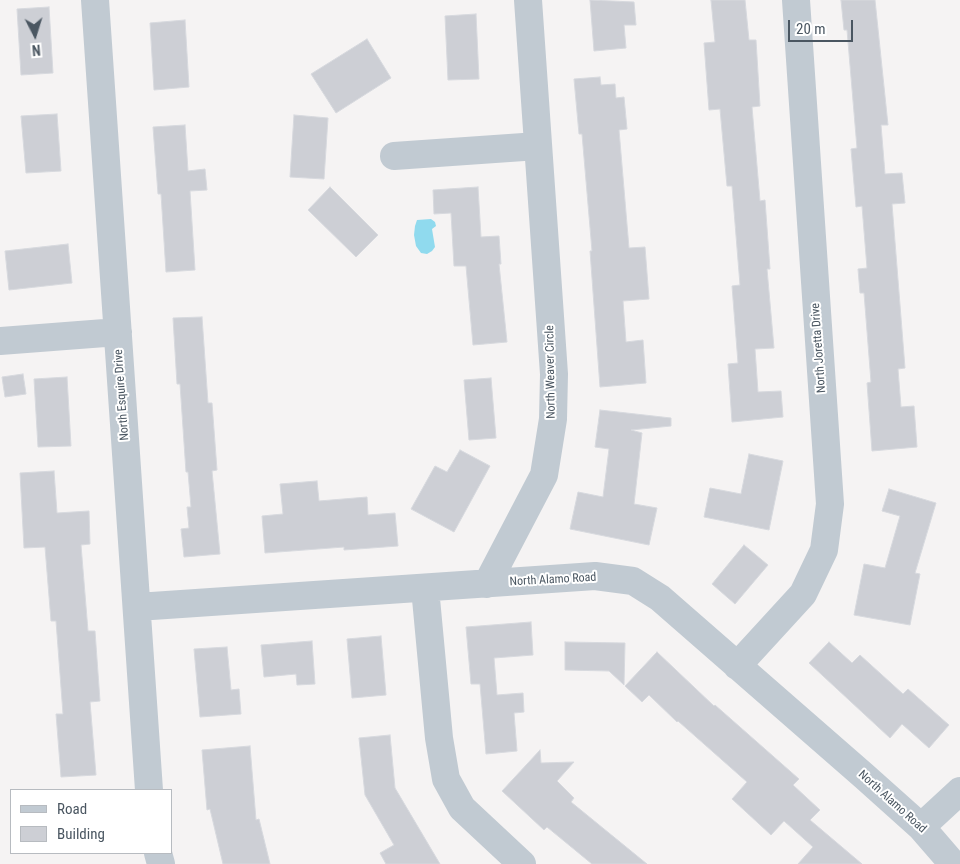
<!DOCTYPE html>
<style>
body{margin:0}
#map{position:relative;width:960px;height:864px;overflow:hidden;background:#f5f3f3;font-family:"Roboto Condensed",sans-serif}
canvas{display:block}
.legend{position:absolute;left:10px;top:789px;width:162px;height:65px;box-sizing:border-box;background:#fff;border:1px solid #b7bbc0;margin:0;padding:6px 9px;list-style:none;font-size:15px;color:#4a5661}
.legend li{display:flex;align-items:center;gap:10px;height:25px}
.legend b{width:25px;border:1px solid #b7bbc0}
.north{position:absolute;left:10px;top:10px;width:50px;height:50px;-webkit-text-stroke:4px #fff;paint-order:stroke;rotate:175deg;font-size:14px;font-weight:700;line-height:20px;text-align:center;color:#4a5661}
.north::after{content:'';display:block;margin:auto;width:18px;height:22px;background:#4a5661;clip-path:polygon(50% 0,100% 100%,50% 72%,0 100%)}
.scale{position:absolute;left:788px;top:20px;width:65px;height:22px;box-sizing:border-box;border:2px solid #4a5661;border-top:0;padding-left:6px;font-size:15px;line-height:18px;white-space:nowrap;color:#4a5661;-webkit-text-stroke:4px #fff;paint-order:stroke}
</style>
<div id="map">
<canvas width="960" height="864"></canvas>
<ul class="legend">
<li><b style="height:6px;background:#c1cad2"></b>Road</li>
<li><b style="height:14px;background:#cdcfd5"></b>Building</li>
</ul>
<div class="north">N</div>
<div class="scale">20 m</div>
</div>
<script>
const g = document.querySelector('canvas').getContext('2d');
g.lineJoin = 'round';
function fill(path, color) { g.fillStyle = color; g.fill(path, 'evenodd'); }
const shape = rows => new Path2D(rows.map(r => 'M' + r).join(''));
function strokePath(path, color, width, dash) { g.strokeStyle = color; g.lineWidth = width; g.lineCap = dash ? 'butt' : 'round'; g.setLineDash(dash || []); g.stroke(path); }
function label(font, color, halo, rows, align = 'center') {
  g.font = font + ' "Roboto Condensed",sans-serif'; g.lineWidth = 4; g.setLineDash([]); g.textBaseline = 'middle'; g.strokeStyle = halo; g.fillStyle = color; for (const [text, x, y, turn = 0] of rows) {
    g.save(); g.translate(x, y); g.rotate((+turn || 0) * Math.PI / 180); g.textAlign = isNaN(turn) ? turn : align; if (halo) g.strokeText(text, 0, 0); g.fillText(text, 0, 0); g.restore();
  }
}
const water = shape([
 [431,219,435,222,436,226,432,229,435,247,432,251,427,254,421,253,416,246,414,235,415,226,417,220]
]);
const building = shape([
 [590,0,634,2,636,25,624,25,626,48,594,51,590,0],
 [711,0,745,0,749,40,756,40,760,106,752,107,760,201,765,200,770,269,767,269,774,348,755,349,758,392,781,391,783,417,732,422,728,364,738,363,732,286,740,285,732,186,727,186,720,109,709,110,704,43,715,42,711,0],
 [841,0,875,0,888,125,881,125,885,174,902,173,905,203,892,204,905,368,898,369,901,407,914,406,917,447,872,451,867,383,871,382,864,293,860,293,858,269,867,268,862,206,856,207,851,149,857,148,847,30,844,30,841,0],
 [49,7,53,73,21,75,17,9,49,7],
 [476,14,479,79,448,80,445,16,476,14],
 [185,20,189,87,154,90,150,23,185,20],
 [367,39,391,78,336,113,311,74,367,39],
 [600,77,601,85,615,84,616,98,624,97,627,129,619,130,629,248,645,247,649,299,623,301,626,342,643,340,646,383,600,387,590,251,592,251,582,134,579,134,574,79,600,77],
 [57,114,61,171,26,173,21,116,57,114],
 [294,115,328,118,324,179,290,177,294,115],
 [185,125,188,171,205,169,207,190,190,191,195,270,166,272,161,194,158,194,153,127,185,125],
 [330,187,378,235,356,257,308,210,330,187],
 [478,187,481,237,499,236,501,264,499,264,507,342,473,345,466,266,454,266,451,213,434,214,433,190,478,187],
 [68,244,72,283,9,290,5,251,68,244],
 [202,317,208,403,212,403,217,470,212,471,220,554,184,557,181,529,189,528,187,507,191,507,188,472,186,472,180,384,177,384,173,318,202,317],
 [23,374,26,394,5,397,2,377,23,374],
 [67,377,71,446,38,447,34,379,67,377],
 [491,378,496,438,469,440,464,380,491,378],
 [600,410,671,418,671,426,631,430,642,433,634,504,657,508,649,545,570,529,578,492,603,497,609,449,595,447,600,410],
 [460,450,490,466,454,532,411,509,435,466,447,472,460,450],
 [749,454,783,461,769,530,704,517,710,488,741,494,749,454],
 [54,471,57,513,89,511,90,544,81,545,88,631,95,631,100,701,90,702,96,775,61,777,56,714,63,714,56,621,51,621,45,547,24,548,20,473,54,471],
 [317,481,319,501,367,497,368,515,395,513,398,546,344,550,344,547,265,553,262,516,283,514,280,484,317,481],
 [889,489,936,503,915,573,920,574,910,625,854,615,864,564,885,568,900,516,882,511,889,489],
 [744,545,768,565,735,604,712,584,744,545],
 [531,622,533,655,494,658,497,695,523,693,524,712,514,713,517,751,486,754,480,684,471,684,466,627,531,622],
 [381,636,386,695,352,698,347,639,381,636],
 [312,641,315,684,297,685,296,674,264,677,261,645,312,641],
 [565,642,625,643,624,685,609,671,565,670,565,642],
 [829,642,852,663,860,655,903,694,908,689,949,725,929,748,902,724,890,738,809,663,829,642],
 [227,647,231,690,239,689,241,714,200,717,194,649,227,647],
 [657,652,714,706,715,705,799,779,793,785,820,810,810,820,862,864,798,864,813,847,784,821,771,835,732,799,747,782,678,721,677,722,649,695,642,702,625,686,657,652],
 [390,735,395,788,440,864,386,864,380,853,394,845,365,795,359,738,390,735],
 [250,746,256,820,259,819,270,864,223,864,210,809,207,810,202,750,250,746],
 [540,750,541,763,574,762,557,781,574,798,571,802,647,864,592,864,547,827,544,830,502,791,540,750]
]);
const minor = shape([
 [95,0,149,790],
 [394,156,538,146],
 [0,341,118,332],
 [487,584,544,475,553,419,554,374,528,0],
 [425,588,439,738,446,779,462,808,522,864],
 [137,607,595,576,633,581,660,598,864,776,921,827,953,864],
 [737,666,803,594,824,550,830,504,796,0],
 [921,827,960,791],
 [158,853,161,864]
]);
const streetNames = [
 ["North Joretta Drive",819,348,-94],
 ["North Weaver Circle",551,372,-91],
 ["North Esquire Drive",122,395,-94],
 ["North Alamo Road",553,580,-3],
 ["North Alamo Road",892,802,42]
];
fill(water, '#90daee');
fill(building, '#cdcfd5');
strokePath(building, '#d7d9de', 1);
strokePath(minor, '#c1cad2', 28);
label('12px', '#4a5661', '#fff', streetNames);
</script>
